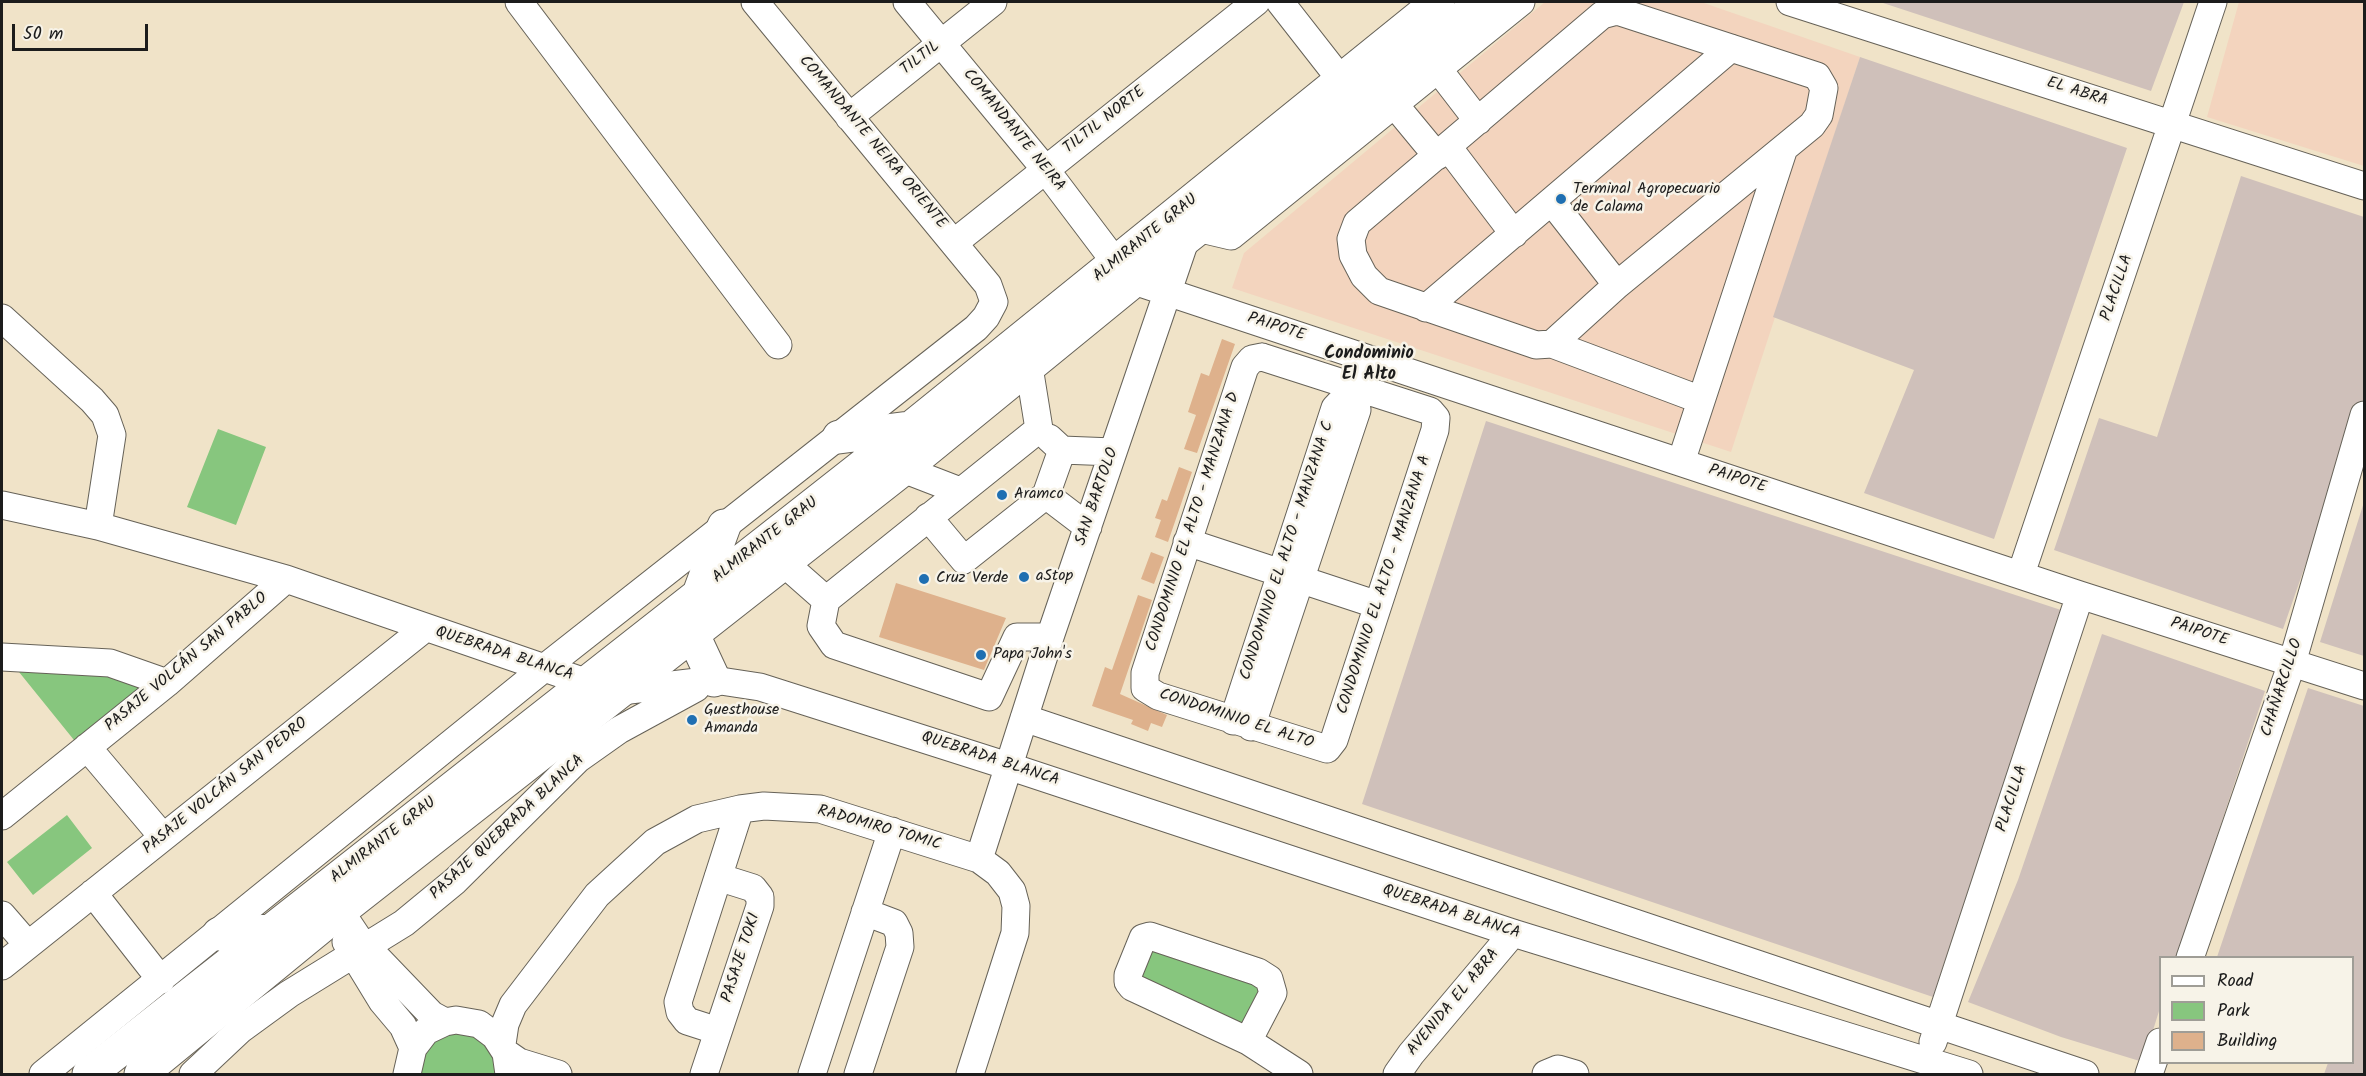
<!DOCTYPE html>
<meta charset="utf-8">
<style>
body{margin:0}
#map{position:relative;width:2366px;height:1076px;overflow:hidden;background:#f0e3c8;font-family:Kalam,sans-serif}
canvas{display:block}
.frame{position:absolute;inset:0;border:3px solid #1c1c1c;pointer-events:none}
.legend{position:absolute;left:2159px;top:956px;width:195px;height:108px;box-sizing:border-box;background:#f7f3e8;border:2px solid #9f9d96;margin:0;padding:8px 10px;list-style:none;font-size:18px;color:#1c1c1c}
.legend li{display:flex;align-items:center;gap:12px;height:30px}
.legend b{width:30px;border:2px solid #9f9d96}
.scale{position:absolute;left:12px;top:24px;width:136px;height:27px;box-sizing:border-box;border:3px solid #1c1c1c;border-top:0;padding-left:8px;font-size:18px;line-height:21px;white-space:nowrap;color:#1c1c1c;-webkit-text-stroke:4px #f7f3e8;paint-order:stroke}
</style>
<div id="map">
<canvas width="2366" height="1076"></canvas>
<div class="frame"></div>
<ul class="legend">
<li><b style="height:8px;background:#fff"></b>Road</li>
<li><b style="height:16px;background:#87c67e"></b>Park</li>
<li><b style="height:16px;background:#deb18c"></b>Building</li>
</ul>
<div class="scale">50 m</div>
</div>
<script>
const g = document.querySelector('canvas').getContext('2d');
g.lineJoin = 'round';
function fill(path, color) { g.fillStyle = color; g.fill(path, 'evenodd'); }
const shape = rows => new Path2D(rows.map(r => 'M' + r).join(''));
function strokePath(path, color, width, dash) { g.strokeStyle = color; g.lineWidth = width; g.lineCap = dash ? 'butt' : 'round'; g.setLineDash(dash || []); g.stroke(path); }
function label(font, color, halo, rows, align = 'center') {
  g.font = font + ' Kalam,sans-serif'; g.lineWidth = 5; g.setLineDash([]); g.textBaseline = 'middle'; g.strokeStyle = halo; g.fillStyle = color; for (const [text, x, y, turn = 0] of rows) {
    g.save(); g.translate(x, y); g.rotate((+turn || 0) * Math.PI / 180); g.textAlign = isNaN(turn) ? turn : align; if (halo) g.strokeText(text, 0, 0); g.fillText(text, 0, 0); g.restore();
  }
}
const built = shape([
 [1545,2,1701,2,1860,57,1731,452,1232,288,1244,253],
 [2239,2,2364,2,2364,166,2207,117]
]);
const industrial = shape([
 [1880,2,2184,2,2151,91],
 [1860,57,2127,148,1994,539,1864,493,1914,370,1773,317],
 [2241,176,2364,217,2364,397,2283,629,2054,550,2099,418,2157,437],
 [1486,421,2061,610,1933,997,1362,804],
 [2364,502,2364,656,2320,642],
 [2102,634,2265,691,2177,957,2160,958,2160,1008,2143,1062,2061,1037,1968,1002,2018,880],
 [2308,688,2364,706,2364,1074,2324,1074,2328,1063,2352,1062,2352,958,2217,957]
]);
const green = shape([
 [218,429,266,447,236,525,187,507],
 [24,668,88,669,150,687,78,745,19,672],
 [67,815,92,848,33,895,7,862],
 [1150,945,1261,983,1263,1000,1243,1023,1144,984,1139,970],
 [451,1031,472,1034,483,1041,497,1061,498,1074,418,1074,423,1049]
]);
const building = shape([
 [1222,339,1235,344,1197,453,1184,449,1196,415,1188,412,1201,373,1209,376],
 [1179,467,1192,472,1168,542,1155,537,1161,520,1155,518,1162,499,1167,501],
 [1151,552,1164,557,1154,584,1141,579],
 [896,583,1006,618,984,670,879,637],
 [1138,595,1152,600,1120,694,1167,715,1162,727,1151,723,1148,731,1131,724,1133,720,1092,706,1105,667,1112,670]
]);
const minor = shape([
 [519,2,778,345],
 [907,2,1045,169,1116,263,1134,281,2080,595,2364,686],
 [1280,2,1341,80],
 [1790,2,2364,186],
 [1438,69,1478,121],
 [1394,104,1437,156],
 [849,117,993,2],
 [1448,147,1514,234],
 [1552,202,1617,285,1552,344,1536,345,1379,291,1364,276,1353,255,1351,239,1357,223,1602,15,1617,11,1817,76,1824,88,1819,115,1812,125,1617,285],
 [1197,228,1231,236,1521,2],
 [955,242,1256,2],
 [1426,308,1731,48],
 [2,318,92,400,105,415,112,435,98,526],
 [1552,344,1701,400],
 [1262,357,1430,411,1436,418,1435,430,1334,740,1327,749,1158,696,1145,688,1145,673,1245,367,1252,359,1262,357],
 [1049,438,1062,450,1113,452],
 [1062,450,1046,495,1088,527],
 [1681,462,1784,148],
 [903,469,960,491],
 [2,505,98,526,286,579,585,682,621,691,714,680,760,687,1008,766,1513,933,1969,1074],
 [928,517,964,560,1046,495],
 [1187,542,1378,605],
 [784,563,826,600,1039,429,1029,367],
 [2021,574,2213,2],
 [826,600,821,626,834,645,989,697,1017,637,1050,637],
 [2,657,110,663,167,683],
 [1024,718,2085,1074],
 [1233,721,1335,408,1354,388],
 [1251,727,1357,410,1354,388,1358,374],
 [87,747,163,837],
 [2,816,167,683,286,579],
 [979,859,1050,637,1186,238],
 [93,893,161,980],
 [340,911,358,938,432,1015,445,1022],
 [2,915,28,945],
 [346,942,382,1001,403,1026,413,1048],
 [2190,958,2292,663,2364,415],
 [2,966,424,629],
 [718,1031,687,1021,680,1012,678,1002,740,809],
 [1248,1041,1273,993,1269,979,1258,972,1150,936,1143,938,1128,975,1128,982,1132,987,1248,1041,1299,1074],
 [1933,1042,2080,595],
 [502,1044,505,1024,513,1005,597,895,655,842,697,819,740,809,764,806,820,809,979,859,998,873,1012,891,1016,906,1015,933,970,1074],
 [506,1053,519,1062,558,1074],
 [43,1074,543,669,976,328,986,317,994,302,988,285,755,2],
 [193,1074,241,1029,289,994,404,923,455,881,578,759,619,730,696,688],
 [407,1074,413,1048,426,1031,445,1022,456,1020,479,1024,495,1036,506,1053,509,1074],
 [704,1074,760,906,760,897,753,888,718,877],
 [812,1074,892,831],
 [858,1074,900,947,899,933,894,923,865,912],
 [1397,1074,1411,1054,1513,933],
 [1546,1074,1558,1069,1575,1074],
 [2149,1074,2160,1042]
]);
const major = shape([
 [839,437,909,428],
 [699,594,724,526],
 [693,635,714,680],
 [219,934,271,931],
 [89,1074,911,428,1438,2],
 [141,1074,340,911,903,469,1186,238,1483,2]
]);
const markers = [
 [1561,199,6,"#1f6fb2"],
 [1002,495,6,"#1f6fb2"],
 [1024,577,6,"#1f6fb2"],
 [924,579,6,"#1f6fb2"],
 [981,655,6,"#1f6fb2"],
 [692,720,6,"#1f6fb2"]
];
const streetNames = [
 ["TILTIL",921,59,-38],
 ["EL ABRA",2077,93,18],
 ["TILTIL NORTE",1105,121,-38],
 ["COMANDANTE NEIRA",1013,131,51],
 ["COMANDANTE NEIRA ORIENTE",872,143,50],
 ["ALMIRANTE GRAU",1146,239,-39],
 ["PLACILLA",2118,288,-71],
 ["PAIPOTE",1276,328,18],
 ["PAIPOTE",1737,480,18],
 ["SAN BARTOLO",1098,497,-71],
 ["CONDOMINIO EL ALTO - MANZANA D",1194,522,-72],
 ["ALMIRANTE GRAU",766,541,-38],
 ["CONDOMINIO EL ALTO - MANZANA C",1288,551,-72],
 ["CONDOMINIO EL ALTO - MANZANA A",1385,585,-72],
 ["PAIPOTE",2199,633,18],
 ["QUEBRADA BLANCA",504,655,18],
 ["PASAJE VOLCÁN SAN PABLO",187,663,-40],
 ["CHAÑARCILLO",2283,688,-72],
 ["CONDOMINIO EL ALTO",1236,720,18],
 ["QUEBRADA BLANCA",990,760,18],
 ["PASAJE VOLCÁN SAN PEDRO",226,787,-39],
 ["PLACILLA",2013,799,-72],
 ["PASAJE QUEBRADA BLANCA",508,828,-43],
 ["RADOMIRO TOMIC",879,829,16],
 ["ALMIRANTE GRAU",384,841,-38],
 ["QUEBRADA BLANCA",1451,913,18],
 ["PASAJE TOKI",742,958,-72],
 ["AVENIDA EL ABRA",1454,1003,-50]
];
const poiNames = [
 ["Terminal Agropecuario",1573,190],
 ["de Calama",1573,208],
 ["Aramco",1014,495],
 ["aStop",1036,577],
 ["Cruz Verde",936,579],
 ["Papa John's",993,655],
 ["Guesthouse",704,711],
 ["Amanda",704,729]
];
const neighbourhoodNames = [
 ["Condominio",1369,355],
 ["El Alto",1369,376]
];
fill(built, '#f3d4be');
fill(industrial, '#cfc0ba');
fill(green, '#87c67e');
fill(building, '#deb18c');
strokePath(minor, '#666258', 29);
strokePath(major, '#666258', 35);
strokePath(minor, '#fff', 27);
strokePath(major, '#fff', 33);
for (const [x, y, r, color] of markers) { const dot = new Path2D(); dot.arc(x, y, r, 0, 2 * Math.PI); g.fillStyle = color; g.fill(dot); strokePath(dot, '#f7f3e8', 2); }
label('16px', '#1c1c1c', '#f7f3e8', streetNames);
label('16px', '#1c1c1c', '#f7f3e8', poiNames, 'left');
label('bold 18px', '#1c1c1c', '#f7f3e8', neighbourhoodNames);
</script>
